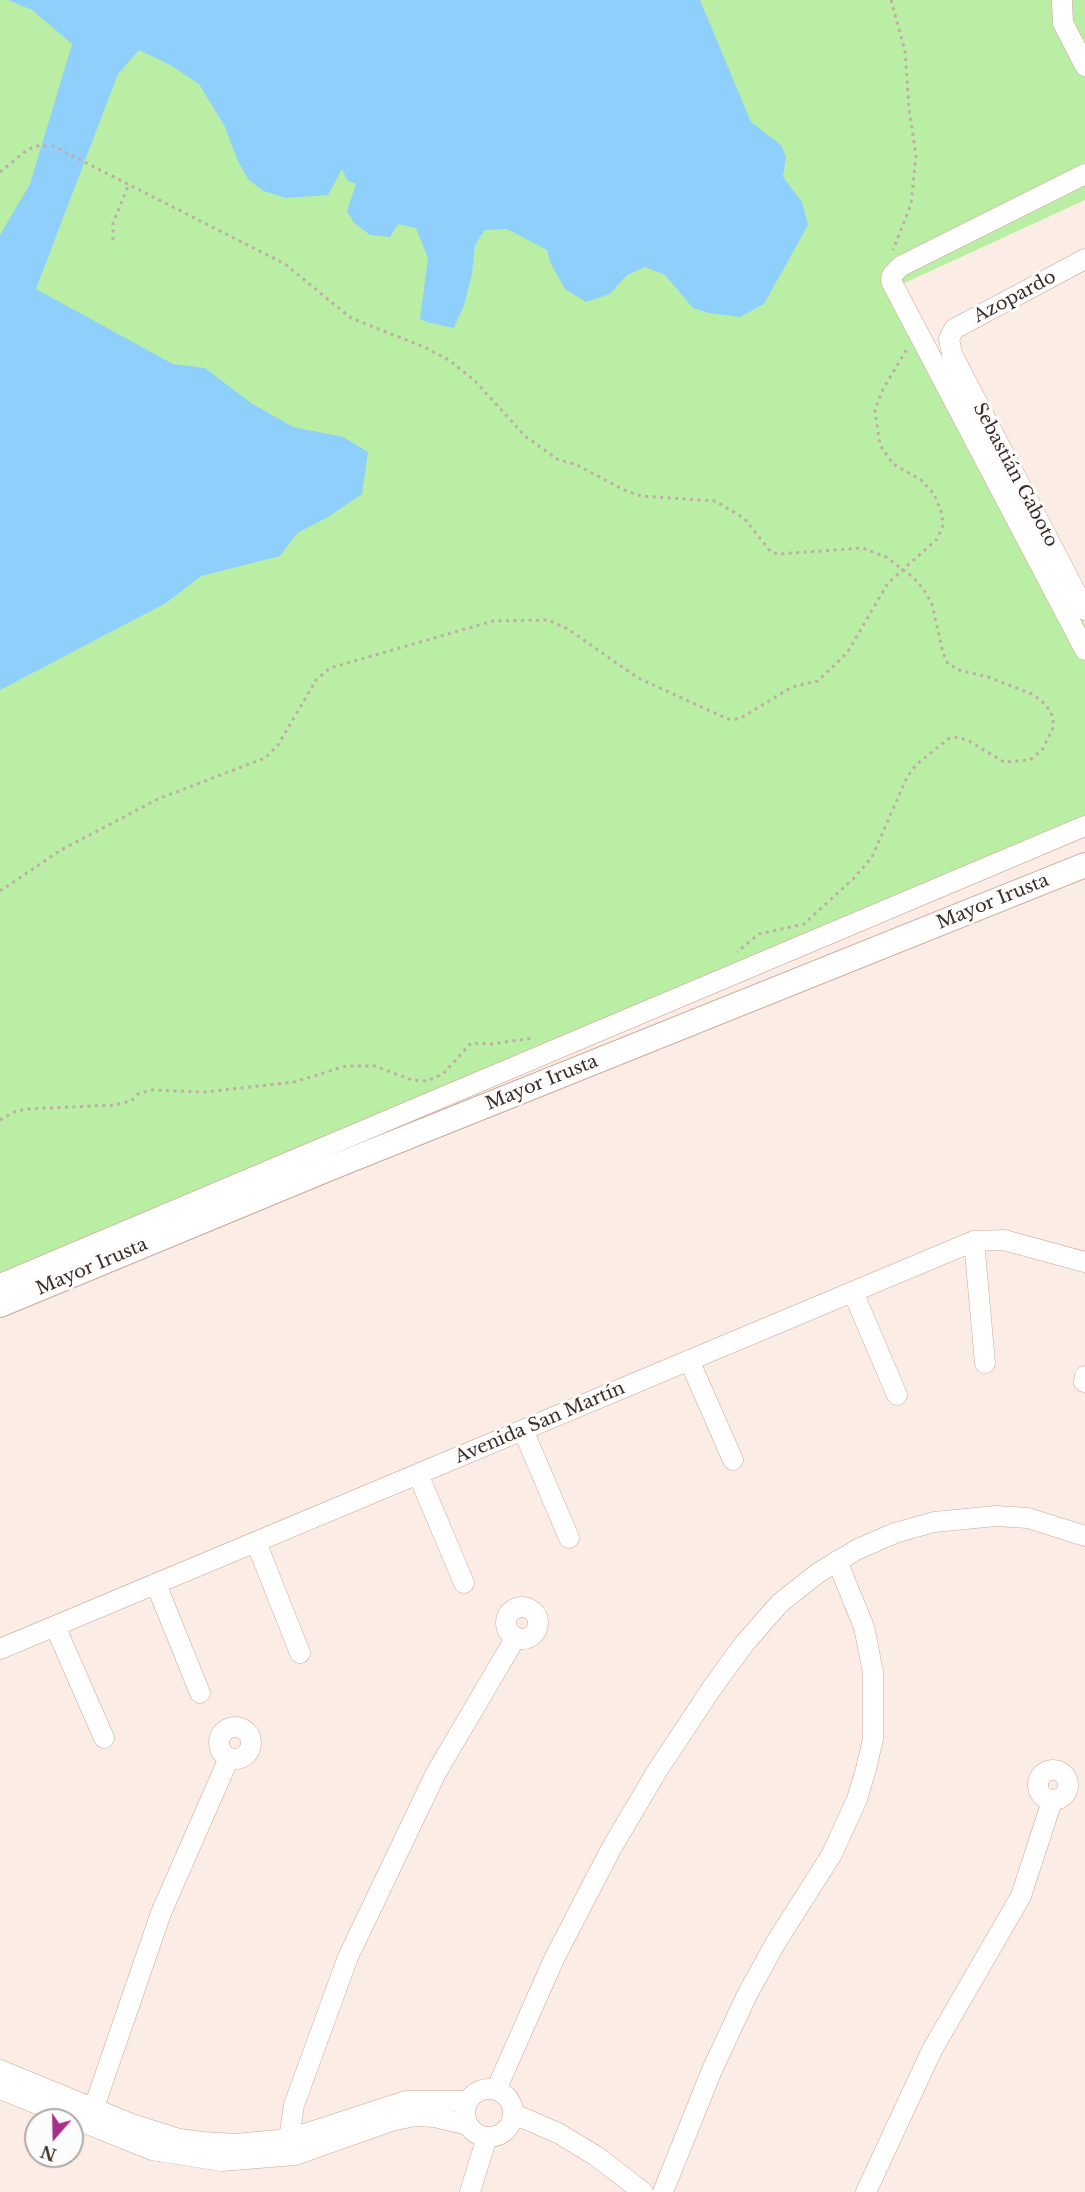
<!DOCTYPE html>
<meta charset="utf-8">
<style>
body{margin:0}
#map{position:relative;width:1085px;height:2192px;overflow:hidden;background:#fbece5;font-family:"Libre Baskerville",serif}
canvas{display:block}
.north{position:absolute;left:24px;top:2108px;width:60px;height:60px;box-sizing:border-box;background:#fcfcfc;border:2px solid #afaaa7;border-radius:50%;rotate:200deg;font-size:16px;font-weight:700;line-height:24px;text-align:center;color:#3c2e27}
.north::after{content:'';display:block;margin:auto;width:21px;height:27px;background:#a63089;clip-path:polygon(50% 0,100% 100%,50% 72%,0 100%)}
</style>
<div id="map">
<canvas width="1085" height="2192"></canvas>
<div class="north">N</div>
</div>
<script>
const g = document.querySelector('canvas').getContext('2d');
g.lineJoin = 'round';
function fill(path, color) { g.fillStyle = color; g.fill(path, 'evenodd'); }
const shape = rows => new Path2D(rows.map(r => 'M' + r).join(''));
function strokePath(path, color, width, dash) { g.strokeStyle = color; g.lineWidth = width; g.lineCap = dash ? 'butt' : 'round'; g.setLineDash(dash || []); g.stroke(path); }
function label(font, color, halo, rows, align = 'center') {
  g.font = font + ' "Libre Baskerville",serif'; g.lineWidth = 6; g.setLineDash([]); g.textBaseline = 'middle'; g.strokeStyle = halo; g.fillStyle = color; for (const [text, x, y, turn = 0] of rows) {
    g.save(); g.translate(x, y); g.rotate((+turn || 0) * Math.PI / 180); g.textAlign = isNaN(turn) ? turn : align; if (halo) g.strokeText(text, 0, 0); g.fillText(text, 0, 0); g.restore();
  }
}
const green = shape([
 [0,0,1085,0,1085,200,898,286,1085,624,1085,836,0,1295]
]);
const water = shape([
 [8,0,700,0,751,122,781,145,786,157,783,177,802,202,808,225,764,304,740,317,709,313,693,308,665,275,645,267,627,275,610,294,586,302,565,289,550,262,547,250,507,229,485,230,475,245,472,274,464,305,454,328,430,323,420,319,428,258,416,228,398,224,390,237,370,235,354,223,347,211,356,184,347,180,342,169,328,195,286,198,263,191,248,179,237,159,225,127,199,84,172,66,139,50,118,74,36,289,173,364,205,368,251,403,293,427,343,437,368,452,362,494,328,517,297,533,280,556,201,576,166,603,0,690,0,235,30,184,72,44,32,10]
]);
const path = shape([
 [891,0,905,51,909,108,916,156,911,204,893,250],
 [0,172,27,150,36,146,53,146,285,264,351,318,424,347,449,360,475,381,525,436,557,459,577,465,624,490,641,496,715,501,744,518,771,552,778,554,863,548,886,557,914,578,924,590,932,604,943,653,948,664,959,670,988,677,1032,694,1044,703,1051,712,1054,726,1042,750,1030,760,1004,762,969,741,958,737,948,739,916,765,907,777,872,857,853,879,804,924,759,934,737,952],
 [113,240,113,223,129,184],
 [0,891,61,850,158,799,265,758,278,745,316,680,330,668,493,621,548,620,568,629,638,678,728,719,739,719,792,687,818,681,847,653,888,583,937,539,943,525,942,514,934,494,921,480,893,464,880,445,875,410,883,389,907,349],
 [0,1120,14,1112,26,1109,114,1105,131,1101,138,1094,151,1090,205,1092,294,1082,346,1066,375,1066,412,1080,427,1081,443,1074,471,1043,491,1044,533,1038]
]);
const minor = shape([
 [1062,0,1063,23,1085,66],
 [1085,174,901,266,892,275,891,281,1085,650],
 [1085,259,954,329,949,339,952,354,1085,610],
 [974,1241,985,1363],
 [0,1284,1085,826],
 [853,1292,897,1395],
 [689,1360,733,1460],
 [1084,1382,1085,1376],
 [523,1430,569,1538],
 [418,1474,464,1583],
 [256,1542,300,1653],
 [156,1584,200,1693],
 '506 1623a16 16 0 1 1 32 0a16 16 0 1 1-32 0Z',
 [55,1626,104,1738],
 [0,1649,974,1241,1004,1240,1085,1262],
 '219 1743a16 16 0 1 1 32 0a16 16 0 1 1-32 0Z',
 '1038 1785a15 15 0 1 1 30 0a15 15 0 1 1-30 0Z',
 [0,2070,129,2123,179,2139,203,2142,235,2144,289,2139,406,2101,468,2101],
 '465 2113a24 24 0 1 1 48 0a24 24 0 1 1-48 0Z',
 [0,2089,152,2150,222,2161,295,2155,391,2121,415,2116,435,2117,468,2125],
 [496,2090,554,1959,611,1849,657,1771,712,1688,744,1644,780,1603,818,1573,858,1549,895,1533,934,1522,996,1516,1028,1518,1085,1536],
 [514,2114,558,2133,596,2156,643,2192],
 [90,2119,161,1913,229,1758],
 [295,2155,289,2139,294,2105,348,1957,436,1773,516,1637],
 [470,2192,487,2137],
 [663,2192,712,2070,747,1995,775,1944,832,1854,857,1799,866,1769,873,1739,873,1672,864,1627,837,1561],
 [866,2192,932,2050,1021,1896,1052,1801]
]);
const major = shape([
 [0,1305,333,1167,1085,865]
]);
const streetNames = [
 ["Azopardo",1015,297,-28],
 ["Sebastián Gaboto",1015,475,62],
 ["Mayor Irusta",993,902,-22],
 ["Mayor Irusta",542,1083,-22],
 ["Mayor Irusta",92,1267,-23],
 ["Avenida San Martín",540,1423,-23]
];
fill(green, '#bbeea5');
fill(water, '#8fcffc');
strokePath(minor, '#caa897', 21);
strokePath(major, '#caa897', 26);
strokePath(path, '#bdaea7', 3, [3, 4.5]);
strokePath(minor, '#fff', 20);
strokePath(major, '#fff', 24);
label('18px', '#3c2e27', '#fcfcfc', streetNames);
</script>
